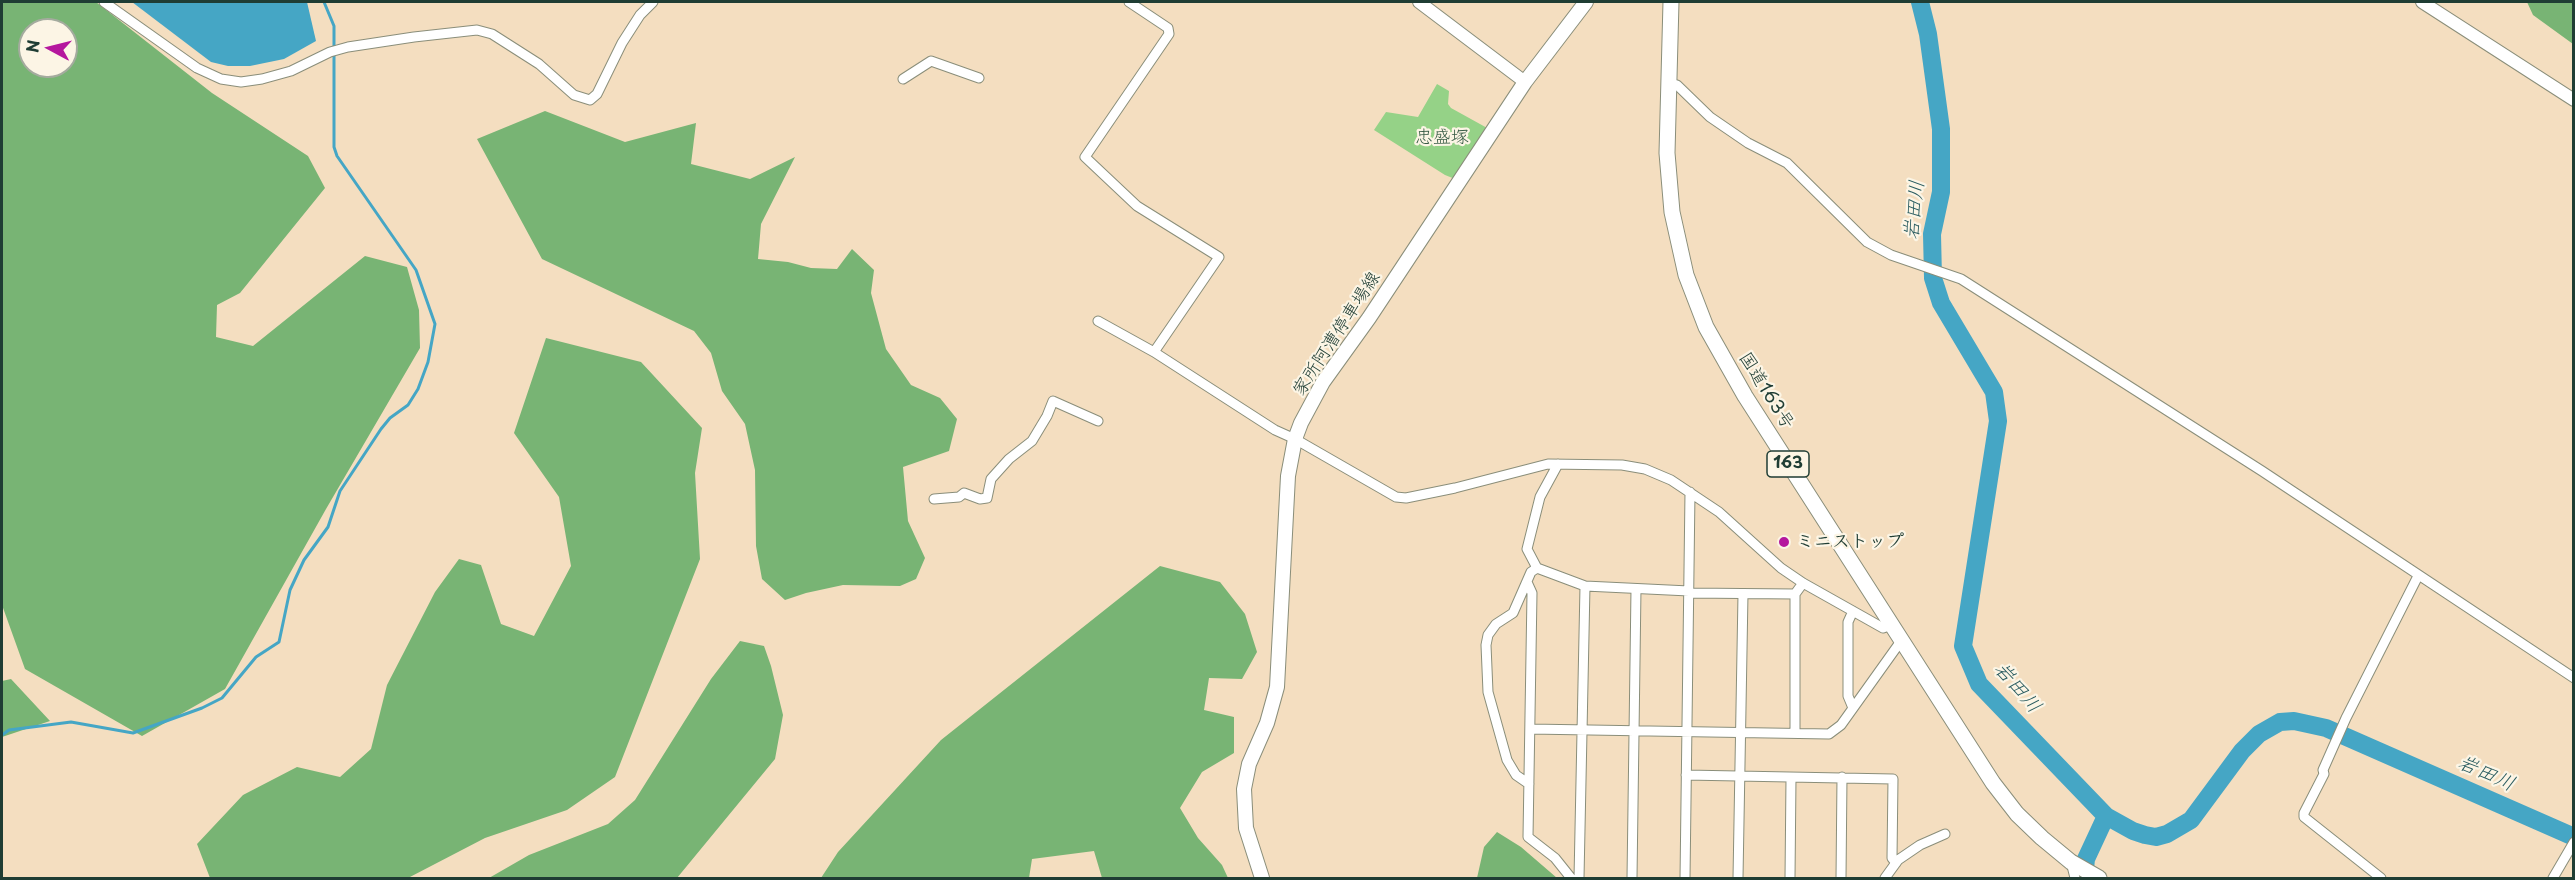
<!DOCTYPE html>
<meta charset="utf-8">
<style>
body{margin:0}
#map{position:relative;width:2575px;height:880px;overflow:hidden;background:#f4dec0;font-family:"Playpen Sans",sans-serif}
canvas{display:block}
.frame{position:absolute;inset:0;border:3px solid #1f3d34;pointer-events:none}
.north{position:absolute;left:18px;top:18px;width:60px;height:60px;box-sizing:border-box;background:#fcf5e5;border:2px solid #a4ab9e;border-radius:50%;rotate:277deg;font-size:16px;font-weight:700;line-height:24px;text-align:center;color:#1f3d34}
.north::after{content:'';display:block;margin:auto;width:21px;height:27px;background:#b5179e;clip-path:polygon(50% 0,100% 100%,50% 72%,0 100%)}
</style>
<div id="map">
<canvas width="2575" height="880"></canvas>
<div class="frame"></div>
<div class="north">N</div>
</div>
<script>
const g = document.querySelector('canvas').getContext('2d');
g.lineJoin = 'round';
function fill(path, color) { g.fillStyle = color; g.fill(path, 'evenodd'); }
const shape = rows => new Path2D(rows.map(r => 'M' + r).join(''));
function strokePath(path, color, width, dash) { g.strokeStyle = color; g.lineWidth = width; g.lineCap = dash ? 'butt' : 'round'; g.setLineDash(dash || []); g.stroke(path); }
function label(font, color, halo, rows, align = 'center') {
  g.font = font + ' "Playpen Sans","Klee One",sans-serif'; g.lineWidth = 4.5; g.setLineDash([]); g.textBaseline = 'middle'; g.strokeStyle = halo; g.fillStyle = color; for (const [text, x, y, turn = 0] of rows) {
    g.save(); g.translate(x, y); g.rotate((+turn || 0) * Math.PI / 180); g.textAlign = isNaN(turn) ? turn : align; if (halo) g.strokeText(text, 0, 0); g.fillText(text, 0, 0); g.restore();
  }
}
const green = shape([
 [1437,84,1449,91,1448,104,1451,108,1489,129,1455,179,1445,175,1374,130,1386,112,1418,117]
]);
const forest = shape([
 [2,2,96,2,212,93,308,156,325,188,240,293,217,305,216,337,253,346,365,256,407,267,419,310,420,348,326,509,225,689,142,736,25,669,2,605],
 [30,30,66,30,66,66,30,66],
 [2527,2,2573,2,2573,44,2533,15],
 [545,111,625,142,696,123,691,164,750,179,795,157,761,224,758,259,788,262,811,268,837,269,852,249,874,270,871,293,886,349,911,385,940,398,957,419,949,451,903,467,908,521,925,558,916,579,900,586,843,585,806,593,785,600,762,579,756,546,755,470,745,424,722,391,711,353,694,331,542,259,477,139],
 [546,338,641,362,702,428,695,473,700,559,615,777,567,810,485,838,408,878,210,878,197,844,243,795,297,767,340,777,371,749,387,685,435,592,459,559,481,565,501,624,534,636,571,566,559,497,514,433],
 [1160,566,1220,582,1245,614,1257,652,1242,679,1209,678,1204,710,1234,717,1234,753,1202,772,1180,808,1198,838,1222,865,1228,878,1102,878,1094,851,1032,859,1029,878,821,878,838,852,941,740],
 [740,641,764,646,771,666,783,715,775,759,677,878,489,878,529,855,608,824,635,800,711,679],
 [11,679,50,721,2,737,2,681],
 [1497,832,1521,847,1557,878,1477,878,1484,847]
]);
const water = shape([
 [132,2,307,2,316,41,284,59,250,66,228,66,211,62]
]);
const stream = shape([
 [2,735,9,730,71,722,133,733,202,708,222,698,256,657,279,642,290,590,304,560,328,527,340,491,381,429,390,418,408,405,418,389,428,362,435,324,416,270,337,156,334,147,334,26,324,2]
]);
const river = shape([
 [1920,2,1928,34,1941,129,1941,192,1932,234,1933,278,1941,303,1994,392,1998,421,1963,646,1979,684,2106,816,2133,831,2145,835,2156,837,2167,834,2191,820,2242,751,2259,734,2280,722,2294,721,2326,728,2574,837],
 [2084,878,2086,859,2106,816]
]);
const minor = shape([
 [104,2,197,68,221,79,241,82,262,79,291,71,330,52,348,47,414,37,477,30,492,34,539,64,574,95,590,100,597,94,622,43,640,15,653,2],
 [1129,2,1168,28,1169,34,1085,157,1137,206,1219,257,1154,352],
 [903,79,931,61,979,78],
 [1670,83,1677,85,1710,117,1748,143,1787,163,1867,242,1891,255,1961,279,2262,471,2574,678],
 [1098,321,1154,352,1275,430,1295,439,1396,497,1406,498,1455,488,1548,464,1622,465,1645,469,1671,480,1719,512,1781,568,1803,583,1883,628,1891,625],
 [1558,464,1540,497,1527,549,1537,568,1585,586,1689,591],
 [934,499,959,497,964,493,980,499,987,498,991,479,1009,459,1032,441,1047,416,1053,401,1098,421],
 [1527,582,1532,593,1528,837,1555,858,1571,878],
 [1689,593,1795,594],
 [1853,611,1848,622,1848,696,1853,708],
 [1530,729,1829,734,1841,725,1901,641],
 [1795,733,1795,594,1803,583],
 [1686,775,1893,779,1892,858,1896,863],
 [1529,784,1516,775,1507,760,1488,692,1486,645,1488,635,1496,624,1513,613,1531,572,1537,568],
 [2071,862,2075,878],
 [1579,878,1585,586],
 [1632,878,1636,589],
 [1685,878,1690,492],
 [1738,878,1743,594],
 [1790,878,1791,778],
 [1841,878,1842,777],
 [1885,878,1898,860,1920,845,1945,834],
 [2381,878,2304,817,2304,813,2324,774,2323,770,2346,718,2418,576],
 [2553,878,2574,842]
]);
const tertiary = shape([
 [1419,2,1525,82],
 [2422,2,2574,100]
]);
const secondary = shape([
 [1262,878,1246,828,1244,789,1249,764,1267,723,1277,687,1288,476,1295,439,1301,423,1323,382,1369,318,1525,82,1586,2]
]);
const trunk = shape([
 [1671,2,1667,153,1672,212,1686,275,1706,327,1745,396,1993,783,2017,814,2042,838,2071,862,2099,878]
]);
const markers = [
 [1784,542,6,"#b5179e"]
];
const shields = [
 [1788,464,42]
];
const shieldNames = [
 ["163",1788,464]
];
const parkNames = [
 ["忠盛塚",1442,138]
];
const streetNames = [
 ["家所阿漕停車場線",1337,334,-57],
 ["国道163号",1766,391,58]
];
const poiNames = [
 ["ミニストップ",1796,542]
];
const waterNames = [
 ["岩田川",1915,210,-84],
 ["岩田川",2017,688,49],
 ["岩田川",2486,774,24]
];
fill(green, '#95d287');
fill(forest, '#78b474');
fill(water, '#45a6c5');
strokePath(stream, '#45a6c5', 3);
strokePath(river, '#45a6c5', 18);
strokePath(minor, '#8a8e7a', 11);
strokePath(tertiary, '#8a8e7a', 14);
strokePath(secondary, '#8a8e7a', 16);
strokePath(trunk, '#8a8e7a', 17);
strokePath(minor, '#fff', 9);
strokePath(tertiary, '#fff', 12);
strokePath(secondary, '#fff', 14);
strokePath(trunk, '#fff', 15);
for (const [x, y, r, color] of markers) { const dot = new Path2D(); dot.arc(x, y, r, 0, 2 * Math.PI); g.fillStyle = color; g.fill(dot); strokePath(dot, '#fcf5e5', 2); }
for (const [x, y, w] of shields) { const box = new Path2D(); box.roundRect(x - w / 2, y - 13, w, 26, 4.5); g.fillStyle = '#fcf5e5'; g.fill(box); strokePath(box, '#1f3d34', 1.5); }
label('bold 16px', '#1f3d34', null, shieldNames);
label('18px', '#375b45', '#fcf5e5', parkNames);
label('18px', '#1f3d34', '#fcf5e5', streetNames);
label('bold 18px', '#1f3d34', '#fcf5e5', poiNames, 'left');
label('italic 20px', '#2a5c60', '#fcf5e5', waterNames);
</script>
